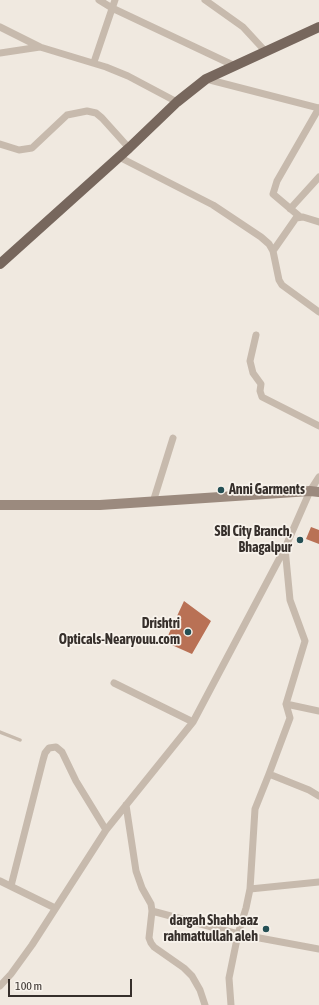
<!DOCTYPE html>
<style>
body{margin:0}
#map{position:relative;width:319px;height:1005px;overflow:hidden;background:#f0e9e0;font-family:"Asap Condensed",sans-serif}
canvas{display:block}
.scale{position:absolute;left:8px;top:979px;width:124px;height:18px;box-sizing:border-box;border:2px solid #362f2b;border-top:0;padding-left:5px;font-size:12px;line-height:14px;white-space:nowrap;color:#362f2b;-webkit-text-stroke:3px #f8f3ec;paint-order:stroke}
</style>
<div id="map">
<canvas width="319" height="1005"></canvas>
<div class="scale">100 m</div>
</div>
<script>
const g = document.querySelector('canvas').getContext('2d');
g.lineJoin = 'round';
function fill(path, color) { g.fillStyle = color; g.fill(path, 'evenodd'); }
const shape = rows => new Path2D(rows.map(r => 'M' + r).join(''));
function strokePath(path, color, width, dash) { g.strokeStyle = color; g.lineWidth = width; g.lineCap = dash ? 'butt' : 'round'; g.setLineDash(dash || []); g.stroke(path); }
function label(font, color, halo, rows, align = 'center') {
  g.font = font + ' "Asap Condensed",sans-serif'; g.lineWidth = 3.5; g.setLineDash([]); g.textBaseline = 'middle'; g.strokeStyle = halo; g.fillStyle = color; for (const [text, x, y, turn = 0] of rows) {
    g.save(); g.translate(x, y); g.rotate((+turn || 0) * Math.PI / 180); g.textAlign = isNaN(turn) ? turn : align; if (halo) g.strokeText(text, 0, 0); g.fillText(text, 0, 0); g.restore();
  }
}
const building = shape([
 [311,527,319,530,319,544,306,539],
 [184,601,211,621,192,654,165,642]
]);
const service = shape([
 [0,732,20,740]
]);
const minor = shape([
 [99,0,112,8,235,66],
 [205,0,243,27,266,52],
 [0,27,40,47],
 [0,53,40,47,106,67,128,76,177,102],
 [94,62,115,0],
 [206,79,319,108],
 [0,144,19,150,32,148,67,115,87,111,96,113,102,118,129,148],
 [119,157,213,205,261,237,269,244,273,251,279,280,282,285,319,312],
 [290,209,319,177],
 [299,216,273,194,277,181,319,108],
 [273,251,296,218,303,217,319,222],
 [256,335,250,361,253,373,261,384,260,391,262,397,319,426],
 [153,502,173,438],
 [114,683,193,722],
 [286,704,319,711],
 [269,774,309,790,319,796],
 [126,805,136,871,142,888,151,904,152,911,149,938,151,943,154,947,184,968,192,976,200,990,205,1005],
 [0,881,55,908],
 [11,886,43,760,45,753,49,748,56,747,62,752,76,781,106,830],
 [250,889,319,882],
 [152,911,238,934,319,949],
 [0,986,11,974,32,945,106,830,193,722,285,548,310,491,319,477],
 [231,1005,229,978,238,934,246,908,250,889,255,809,269,774,290,718,286,704,305,641,290,600,285,548]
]);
const secondary = shape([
 [0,505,100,505,310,491,319,492]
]);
const primary = shape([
 [0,264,129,148,177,102,206,79,319,27]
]);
const markers = [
 [221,490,4,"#244f54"],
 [300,540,4,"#244f54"],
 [188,632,4,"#244f54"],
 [266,929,4,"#244f54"]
];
const poiNames = [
 ["Anni Garments",229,490,"left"],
 ["SBI City Branch,",292,532],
 ["Bhagalpur",292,548],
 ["Drishtri",180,624],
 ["Opticals-Nearyouu.com",180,640],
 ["dargah Shahbaaz",258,921],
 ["rahmattullah aleh",258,937]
];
fill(building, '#b97155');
strokePath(service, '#c7baad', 3.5);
strokePath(minor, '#c7baad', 7);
strokePath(secondary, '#9b8a7e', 10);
strokePath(primary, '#77675d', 10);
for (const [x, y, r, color] of markers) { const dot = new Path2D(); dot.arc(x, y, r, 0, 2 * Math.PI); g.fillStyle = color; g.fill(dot); strokePath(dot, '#f8f3ec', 1.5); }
label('bold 14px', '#362f2b', '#f8f3ec', poiNames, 'right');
</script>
